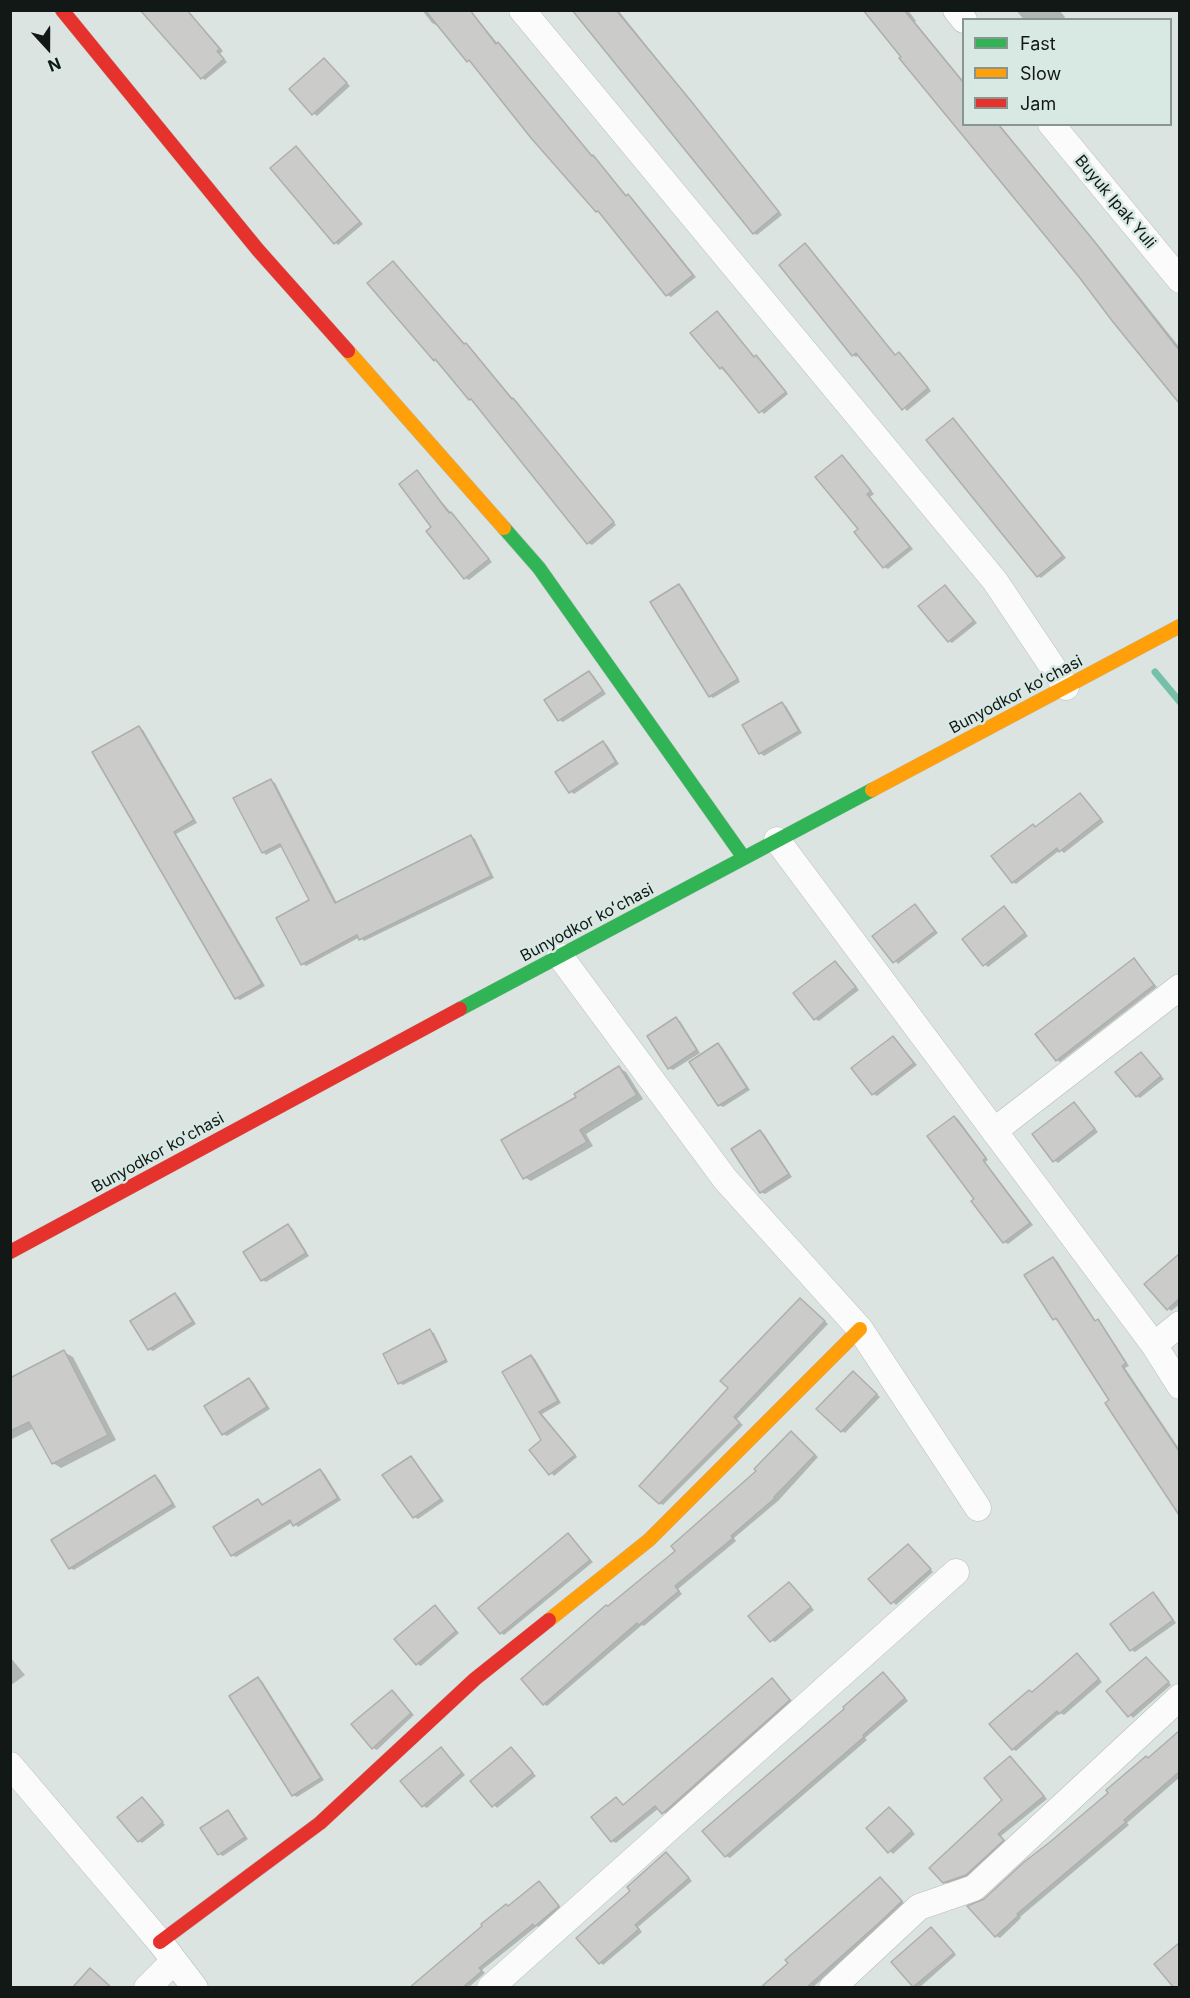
<!DOCTYPE html>
<meta charset="utf-8">
<style>
body{margin:0}
#map{position:relative;width:1190px;height:1998px;overflow:hidden;background:#dce4e1;font-family:Inter,sans-serif}
canvas{display:block}
.frame{position:absolute;inset:0;border:12px solid #121816;pointer-events:none}
.legend{position:absolute;left:962px;top:18px;width:210px;height:108px;box-sizing:border-box;background:#d8e8e2;border:2px solid #899590;margin:0;padding:8px 10px;list-style:none;font-size:18px;color:#121816}
.legend li{display:flex;align-items:center;gap:12px;height:30px}
.legend b{width:30px;border:2px solid #899590}
.north{position:absolute;left:18px;top:18px;width:60px;height:60px;-webkit-text-stroke:4px #d8e8e2;paint-order:stroke;rotate:159deg;font-size:16px;font-weight:700;line-height:24px;text-align:center;color:#121816}
.north::after{content:'';display:block;margin:auto;width:21px;height:27px;background:#121816;clip-path:polygon(50% 0,100% 100%,50% 72%,0 100%)}
</style>
<div id="map">
<canvas width="1190" height="1998"></canvas>
<div class="frame"></div>
<ul class="legend">
<li><b style="height:8px;background:#30b455"></b>Fast</li>
<li><b style="height:8px;background:#ff9f0a"></b>Slow</li>
<li><b style="height:8px;background:#e5322d"></b>Jam</li>
</ul>
<div class="north">N</div>
</div>
<script>
const g = document.querySelector('canvas').getContext('2d');
g.lineJoin = 'round';
function fill(path, color) { g.fillStyle = color; g.fill(path, 'evenodd'); }
const shape = rows => new Path2D(rows.map(r => 'M' + r).join(''));
function strokePath(path, color, width, dash) { g.strokeStyle = color; g.lineWidth = width; g.lineCap = dash ? 'butt' : 'round'; g.setLineDash(dash || []); g.stroke(path); }
function label(font, color, halo, rows, align = 'center') {
  g.font = font + ' Inter,sans-serif'; g.lineWidth = 5; g.setLineDash([]); g.textBaseline = 'middle'; g.strokeStyle = halo; g.fillStyle = color; for (const [text, x, y, turn = 0] of rows) {
    g.save(); g.translate(x, y); g.rotate((+turn || 0) * Math.PI / 180); g.textAlign = isNaN(turn) ? turn : align; if (halo) g.strokeText(text, 0, 0); g.fillText(text, 0, 0); g.restore();
  }
}
const shadow = shape([
 [187,10,223,51,220,54,227,62,205,80,202,78],
 [422,10,470,10,498,44,502,46,563,122,628,197,632,198,696,277,671,297,667,295,602,214,597,211,472,63,438,24,436,25,432,23],
 [575,10,618,10,782,215,757,235,753,233],
 [865,10,908,10,916,21,915,22,964,82,964,124,999,124,1098,245,1180,348,1180,401],
 [1016,10,1059,10,1065,17,1062,20,1024,20],
 [324,60,350,86,317,116,313,113],
 [296,148,363,224,338,245,335,242],
 [806,245,809,247,896,356,899,354,903,356,931,391,907,411,859,355,856,357,853,355],
 [394,263,466,345,470,347,513,399,517,402,616,525,592,545,588,543,475,402,470,399,435,360],
 [717,313,755,358,760,359,788,394,764,414,721,368],
 [956,422,1066,558,1041,578,1038,576],
 [842,457,874,494,870,497,913,549,888,569,884,567,860,529],
 [417,472,492,562,469,580,465,578,434,527],
 [679,586,683,588,740,682,713,698,710,696],
 [945,586,977,623,952,643,949,641],
 [589,673,593,675,606,694,563,722,559,720],
 [782,704,786,706,802,733,764,756,760,753],
 [139,728,143,730,197,823,176,834,265,986,240,1000,236,998,95,753],
 [603,743,607,745,619,764,574,794,570,791],
 [271,781,275,783,337,903,471,836,475,839,494,878,364,941,360,937,306,966,302,963,311,901,283,846,266,855,263,852],
 [1081,794,1104,822,1064,853,1060,850,1016,884,1013,882,1037,828],
 [915,905,938,933,898,964,875,936],
 [1004,908,1028,936,988,967,984,964],
 [1134,960,1157,987,1060,1062,1057,1060],
 [836,963,859,990,819,1021,815,1019],
 [676,1019,680,1021,700,1053,673,1070,669,1068],
 [893,1038,917,1065,877,1096,873,1094],
 [718,1045,722,1047,750,1090,723,1107,719,1105],
 [1141,1053,1164,1079,1140,1098,1137,1096],
 [619,1068,626,1072,643,1099,586,1134,593,1146,531,1181,524,1177,578,1097],
 [1074,1104,1098,1132,1058,1163,1054,1160],
 [954,1117,958,1119,988,1160,985,1162,1033,1225,1008,1244,1004,1242,976,1199],
 [760,1132,764,1134,792,1177,765,1194,761,1192,734,1149],
 [288,1226,292,1228,309,1256,266,1282,262,1280],
 [1180,1256,1180,1304,1171,1311,1146,1285],
 [1053,1259,1057,1261,1096,1322,1101,1323,1129,1366,1125,1368,1180,1450,1180,1512,1111,1401,1058,1321,1054,1319],
 [175,1295,179,1297,196,1324,153,1351,149,1349],
 [804,1302,828,1324,736,1420,743,1425,663,1505,659,1503],
 [430,1331,434,1333,448,1362,403,1385,400,1383],
 [64,1352,73,1357,116,1440,61,1468,53,1463,34,1428,10,1440,10,1394],
 [531,1357,535,1359,561,1403,542,1414,577,1457,554,1476,531,1450,543,1441,504,1373],
 [857,1375,880,1397,845,1433,842,1431],
 [249,1380,253,1382,270,1409,227,1436,223,1434],
 [795,1435,818,1457,778,1501,734,1538,736,1541,678,1589,682,1594,644,1626,642,1625,547,1706,544,1704,609,1608,677,1551],
 [411,1457,414,1460,444,1501,418,1519,414,1517],
 [320,1471,324,1473,341,1500,298,1527,293,1522,236,1557,232,1555,258,1501,263,1506],
 [155,1477,159,1479,176,1507,74,1570,70,1568],
 [568,1535,593,1562,504,1635,501,1633],
 [908,1545,933,1572,896,1605,870,1579],
 [789,1583,814,1610,775,1642,771,1640],
 [1153,1594,1157,1596,1176,1623,1135,1652,1131,1650],
 [435,1606,459,1633,421,1666,417,1664],
 [1077,1655,1102,1682,1064,1715,1060,1713,1016,1751,1013,1749,1033,1693],
 [10,1657,25,1675,10,1686],
 [1146,1658,1171,1685,1133,1718,1108,1691],
 [887,1676,908,1701,865,1738,867,1740,730,1858,726,1856],
 [258,1679,262,1681,324,1780,297,1797,293,1795],
 [772,1680,793,1702,667,1815,659,1808,616,1843,612,1841,593,1818,616,1799,624,1806],
 [392,1692,414,1715,377,1750,373,1748],
 [1180,1734,1180,1777,1127,1823,1129,1825,1020,1917,1021,1918,1000,1938,996,1936,985,1900],
 [441,1748,465,1775,427,1808,423,1806],
 [511,1749,536,1776,497,1808,472,1781],
 [1010,1757,1047,1799,1001,1836,1007,1843,970,1876,948,1884,944,1882,1005,1800],
 [142,1799,165,1825,142,1843,139,1841],
 [889,1808,915,1834,893,1854,868,1828],
 [228,1812,231,1814,248,1839,223,1856,219,1854],
 [667,1854,692,1881,638,1927,642,1932,603,1965,600,1962],
 [880,1878,905,1904,812,1988,762,1988],
 [539,1883,562,1909,539,1928,537,1926,482,1970,485,1973,468,1988,412,1988],
 [931,1929,956,1955,919,1988,917,1988,893,1962],
 [1180,1945,1180,1988,1176,1988,1156,1965]
]);
const stream = shape([
 [1155,672,1180,702]
]);
const building = shape([
 [140,10,187,10,220,49,217,51,224,59,201,79,140,10],
 [425,10,470,10,496,44,498,42,592,156,593,155,626,196,628,194,693,275,666,296,598,211,596,212,531,138,469,60,467,62,425,10],
 [572,10,616,10,691,101,779,212,753,234,572,10],
 [863,10,904,10,963,82,963,124,998,124,1094,241,1179,350,1179,403,1113,322,1079,277,899,58,901,57,863,10],
 [324,58,347,83,312,115,289,89,324,58],
 [296,146,360,222,334,244,270,168,296,146],
 [805,243,895,355,899,352,928,388,902,410,856,353,852,356,779,265,805,243],
 [393,261,464,344,466,343,512,399,513,398,614,522,587,544,471,399,469,400,435,359,434,361,367,283,393,261],
 [717,311,754,357,756,355,786,392,759,413,722,367,720,369,690,333,717,311],
 [953,418,1063,556,1037,577,926,440,953,418],
 [842,455,871,491,867,494,910,547,883,568,854,532,858,529,815,477,842,455],
 [417,470,449,513,451,512,489,559,464,579,426,531,431,527,399,484,417,470],
 [679,584,738,679,709,697,650,602,679,584],
 [945,585,974,621,948,642,918,606,945,585],
 [589,671,603,691,558,721,544,700,589,671],
 [782,702,799,731,759,754,742,725,782,702],
 [139,726,194,820,174,832,262,984,235,999,92,752,139,726],
 [603,741,616,762,569,793,555,772,603,741],
 [271,779,335,903,471,835,491,876,359,940,357,935,301,965,276,918,309,900,280,844,262,853,233,798,271,779],
 [1080,793,1101,819,1059,852,1057,848,1012,883,991,856,1033,824,1035,827,1080,793],
 [915,904,935,931,893,963,872,936,915,904],
 [1004,906,1025,933,983,966,962,939,1004,906],
 [1134,958,1154,985,1056,1061,1035,1034,1134,958],
 [835,961,856,987,814,1020,793,993,835,961],
 [676,1017,697,1050,668,1069,647,1036,676,1017],
 [893,1036,914,1063,872,1095,851,1068,893,1036],
 [718,1043,747,1088,718,1106,689,1062,718,1043],
 [1141,1052,1161,1076,1136,1097,1115,1072,1141,1052],
 [619,1066,637,1095,580,1130,587,1142,523,1179,501,1140,576,1097,574,1094,619,1066],
 [1074,1102,1095,1129,1053,1162,1032,1134,1074,1102],
 [954,1116,986,1158,983,1160,1030,1223,1003,1243,971,1201,974,1199,927,1136,954,1116],
 [760,1130,789,1174,760,1193,731,1149,760,1130],
 [288,1224,306,1253,261,1281,243,1252,288,1224],
 [1179,1254,1179,1299,1167,1310,1144,1284,1179,1254],
 [1053,1257,1095,1321,1098,1319,1126,1363,1122,1366,1179,1451,1179,1515,1105,1403,1109,1400,1056,1318,1053,1320,1024,1275,1053,1257],
 [175,1293,193,1322,148,1350,130,1321,175,1293],
 [800,1298,825,1321,734,1417,740,1423,659,1504,639,1486,728,1388,720,1381,800,1298],
 [430,1329,446,1360,398,1384,383,1354,430,1329],
 [64,1350,108,1435,52,1464,29,1422,10,1431,10,1378,64,1350],
 [531,1355,558,1401,539,1412,575,1455,549,1475,529,1450,541,1440,502,1372,531,1355],
 [853,1371,877,1394,841,1432,816,1409,853,1371],
 [249,1378,267,1407,222,1435,204,1406,249,1378],
 [791,1431,815,1455,774,1497,775,1498,731,1536,733,1538,675,1586,679,1591,639,1625,637,1623,543,1705,521,1679,606,1605,608,1606,675,1551,671,1546,756,1471,754,1469,791,1431],
 [411,1456,441,1499,413,1518,382,1475,411,1456],
 [320,1469,338,1498,293,1526,290,1520,231,1556,213,1527,258,1499,262,1505,320,1469],
 [155,1475,173,1504,69,1569,51,1540,155,1475],
 [568,1533,590,1560,500,1634,478,1608,568,1533],
 [908,1544,931,1569,891,1604,868,1579,908,1544],
 [789,1582,811,1607,770,1642,748,1616,789,1582],
 [1153,1592,1173,1620,1130,1651,1110,1624,1153,1592],
 [435,1605,456,1631,416,1665,394,1639,435,1605],
 [1077,1653,1099,1679,1059,1714,1057,1711,1012,1750,989,1724,1029,1690,1032,1692,1077,1653],
 [1146,1657,1169,1682,1128,1717,1106,1691,1146,1657],
 [883,1672,905,1698,863,1735,864,1737,725,1857,702,1831,844,1709,843,1707,883,1672],
 [258,1677,321,1778,292,1796,229,1696,258,1677],
 [772,1678,790,1700,662,1814,655,1806,611,1842,591,1817,616,1797,623,1805,772,1678],
 [392,1690,411,1713,372,1749,351,1724,392,1690],
 [1179,1731,1179,1772,1124,1820,1126,1822,1017,1914,1019,1915,995,1937,967,1906,984,1899,1024,1862,1050,1842,1108,1793,1106,1790,1146,1756,1148,1758,1179,1731],
 [441,1747,462,1773,422,1807,400,1781,441,1747],
 [511,1747,533,1773,492,1807,470,1781,511,1747],
 [1010,1756,1044,1796,998,1834,1004,1840,966,1875,943,1883,929,1868,1002,1800,984,1778,1010,1756],
 [142,1797,163,1822,138,1842,117,1817,142,1797],
 [889,1807,912,1831,888,1853,866,1828,889,1807],
 [228,1810,245,1837,218,1855,200,1828,228,1810],
 [666,1852,689,1878,635,1925,639,1929,599,1964,576,1938,630,1891,627,1887,666,1852],
 [880,1877,902,1901,879,1923,806,1988,760,1988,788,1963,785,1960,880,1877],
 [539,1881,559,1906,534,1927,533,1924,479,1968,482,1971,462,1988,409,1988,482,1926,481,1924,506,1904,508,1906,539,1881],
 [931,1927,954,1953,913,1987,891,1962,931,1927],
 [1179,1943,1179,1988,1174,1988,1154,1964,1179,1943],
 [90,1968,112,1988,72,1988,90,1968]
]);
const street = shape([
 [522,10,995,581,1066,687],
 [956,10,964,20],
 [1051,124,1180,280],
 [777,840,1154,1345,1180,1386],
 [560,956,725,1179,860,1329,978,1508],
 [994,1131,1180,987],
 [1154,1345,1180,1324],
 [10,1765,160,1942,195,1988],
 [147,1988,174,1961],
 [490,1988,956,1572],
 [832,1988,919,1907,974,1888,1180,1697]
]);
const fast = shape([
 [504,528,539,568,744,858],
 [460,1009,872,790]
]);
const slow = shape([
 [348,351,504,528],
 [872,790,1180,626],
 [549,1620,649,1540,860,1329]
]);
const jam = shape([
 [62,10,258,250,348,351],
 [10,1252,460,1009],
 [160,1942,320,1823,475,1679,549,1620]
]);
const streetNames = [
 ["Buyuk Ipak Yuli",1115,202,50],
 ["Bunyodkor koʻchasi",1016,695,-28],
 ["Bunyodkor koʻchasi",587,923,-28],
 ["Bunyodkor koʻchasi",158,1153,-29]
];
fill(shadow, '#0003');
strokePath(stream, '#76c0aa', 7);
fill(building, '#cbccca');
strokePath(building, '#aeafad', 1.5);
strokePath(street, '#b7bdba', 27);
strokePath(fast, '#b7bdba', 15);
strokePath(slow, '#b7bdba', 15);
strokePath(jam, '#b7bdba', 15);
strokePath(street, '#fafbfa', 26);
strokePath(fast, '#30b455', 14);
strokePath(slow, '#ff9f0a', 14);
strokePath(jam, '#e5322d', 14);
label('16px', '#121816', '#d8e8e2', streetNames);
</script>
